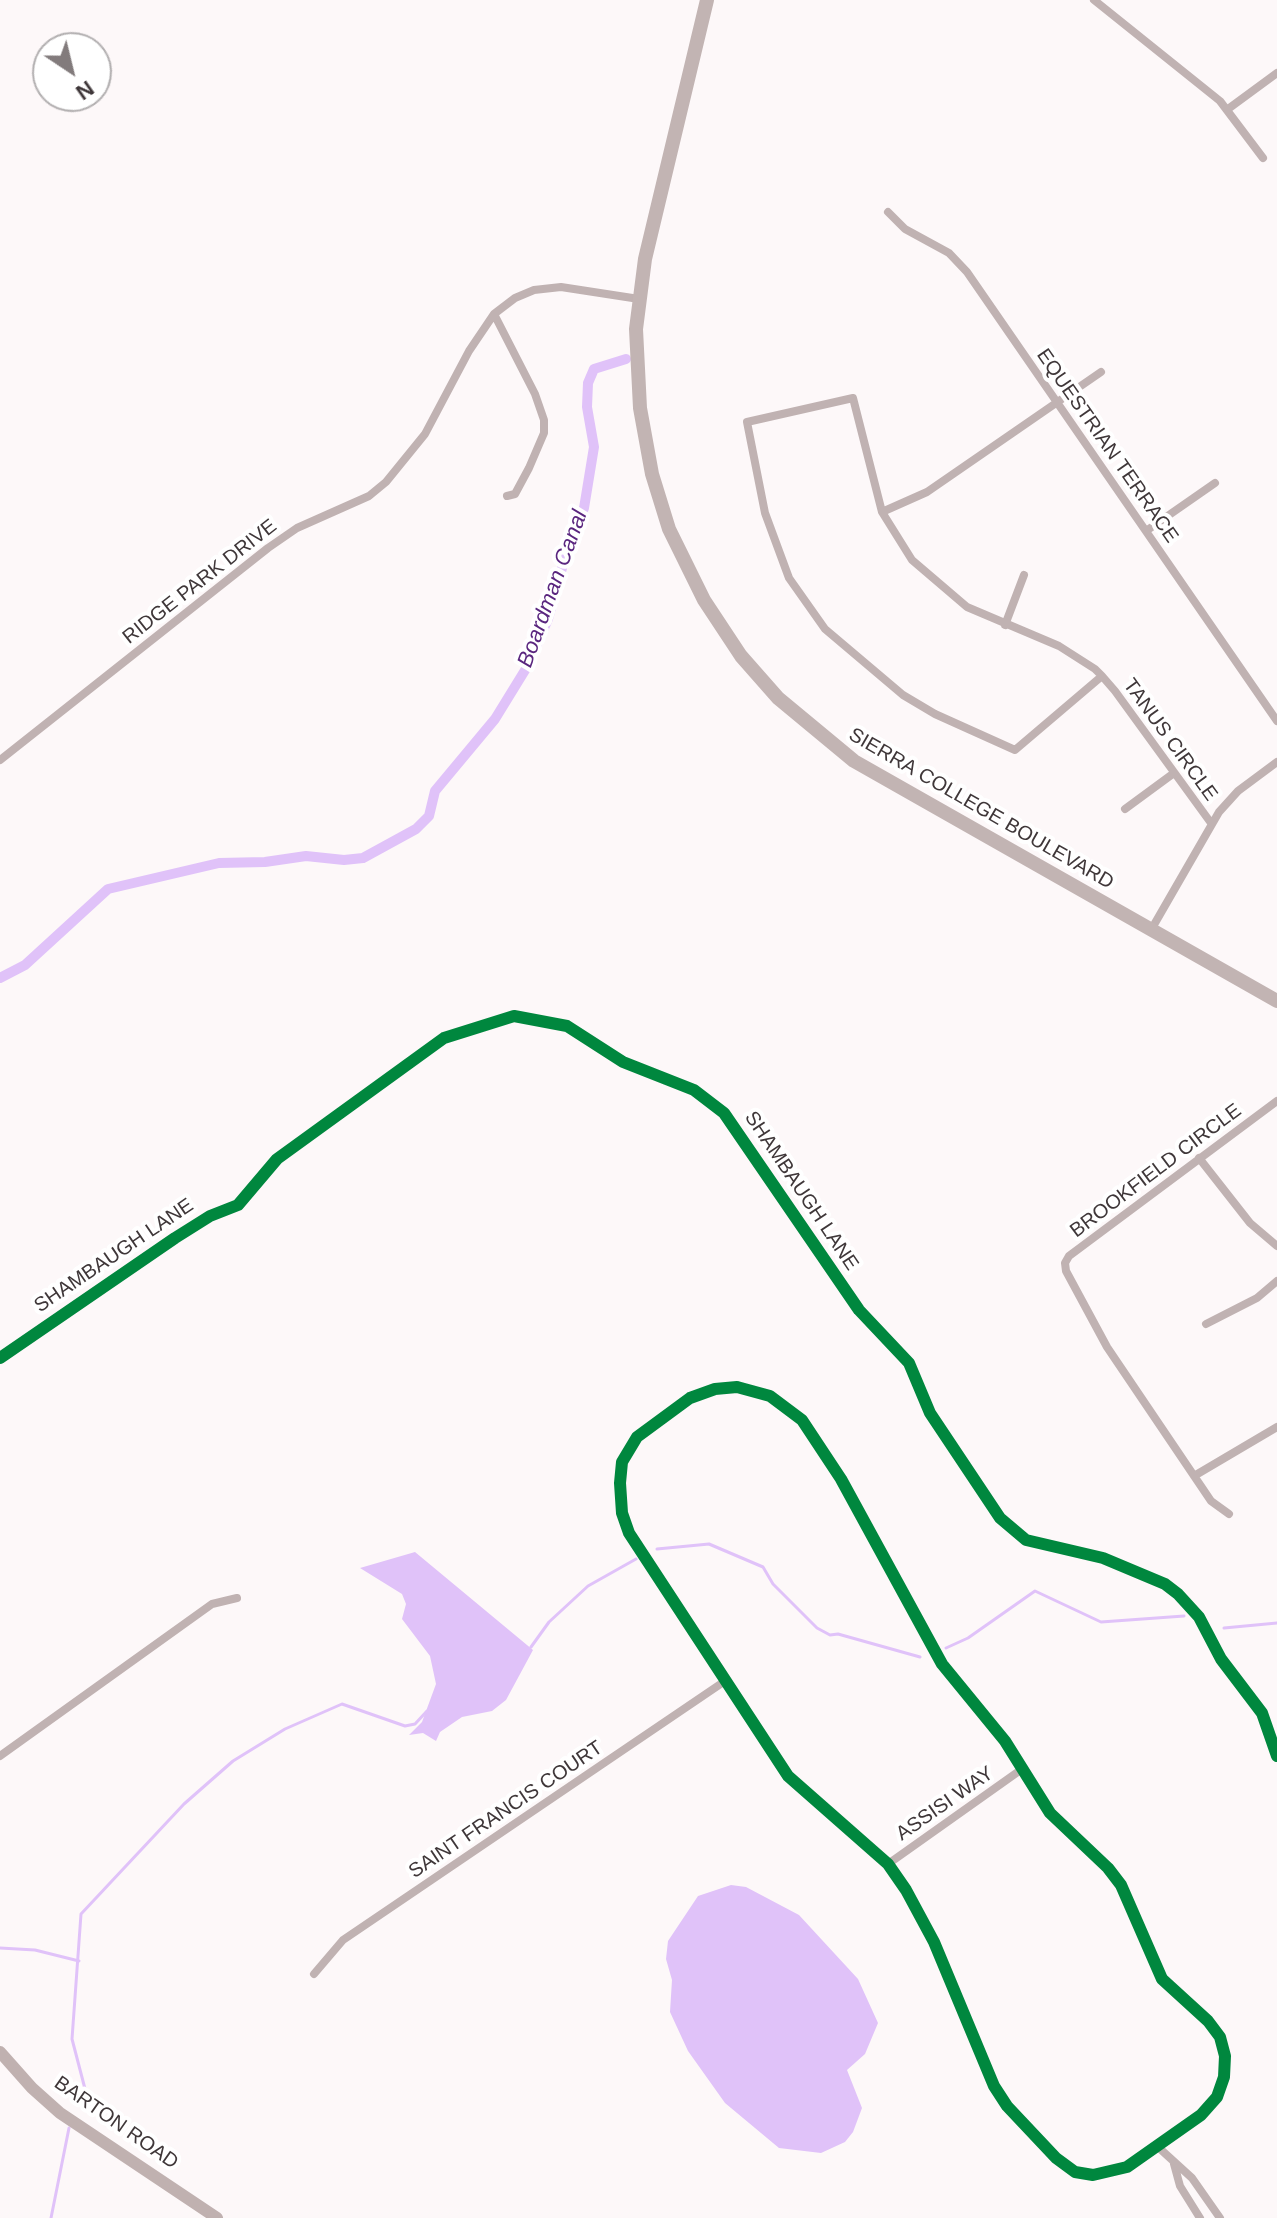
<!DOCTYPE html>
<style>
body{margin:0}
#map{position:relative;width:1277px;height:2218px;overflow:hidden;background:#fdf8f9;font-family:Helvetica,sans-serif}
canvas{display:block}
.north{position:absolute;left:32px;top:32px;width:80px;height:80px;box-sizing:border-box;background:#fff;border:2px solid #b2afb0;border-radius:50%;rotate:145deg;font-size:22px;font-weight:700;line-height:32px;text-align:center;color:#3f3739}
.north::after{content:'';display:block;margin:auto;width:28px;height:36px;background:#827b7c;clip-path:polygon(50% 0,100% 100%,50% 72%,0 100%)}
</style>
<div id="map">
<canvas width="1277" height="2218"></canvas>
<div class="north">N</div>
</div>
<script>
const g = document.querySelector('canvas').getContext('2d');
g.lineJoin = 'round';
function fill(path, color) { g.fillStyle = color; g.fill(path, 'evenodd'); }
const shape = rows => new Path2D(rows.map(r => 'M' + r).join(''));
function strokePath(path, color, width, dash) { g.strokeStyle = color; g.lineWidth = width; g.lineCap = dash ? 'butt' : 'round'; g.setLineDash(dash || []); g.stroke(path); }
function label(font, color, halo, rows, align = 'center') {
  g.font = font + ' Helvetica,sans-serif'; g.lineWidth = 8; g.setLineDash([]); g.textBaseline = 'middle'; g.strokeStyle = halo; g.fillStyle = color; for (const [text, x, y, turn = 0] of rows) {
    g.save(); g.translate(x, y); g.rotate((+turn || 0) * Math.PI / 180); g.textAlign = isNaN(turn) ? turn : align; if (halo) g.strokeText(text, 0, 0); g.fillText(text, 0, 0); g.restore();
  }
}
const water = shape([
 [415,1552,533,1650,506,1700,492,1711,462,1717,440,1732,436,1741,423,1733,409,1735,422,1722,436,1684,430,1656,402,1619,406,1604,402,1594,360,1568],
 [731,1885,746,1887,799,1915,858,1979,878,2023,865,2054,847,2070,862,2108,853,2132,845,2142,821,2153,779,2148,725,2103,688,2051,670,2012,672,1980,666,1959,668,1941,698,1896]
]);
const stream = shape([
 [657,1549,709,1544,763,1567,773,1584,817,1628,830,1635,838,1634,920,1657],
 [1224,1628,1277,1623],
 [531,1647,549,1622,588,1586,636,1559],
 [946,1648,968,1638,1035,1591,1101,1622,1184,1616],
 [0,1948,35,1950,79,1961],
 [90,2108,72,2039,81,1914,184,1804,233,1761,285,1729,342,1704,405,1726,415,1724,427,1711],
 [51,2218,69,2128]
]);
const canal = shape([
 [0,978,25,965,108,889,219,863,265,862,306,856,344,860,363,858,416,829,429,816,435,791,495,719,527,667,548,619,567,550,584,508,594,447,587,407,588,383,594,369,626,359]
]);
const street = shape([
 [1094,0,1220,101,1263,158],
 [1228,109,1277,73],
 [888,212,905,229,949,253,967,272,1277,721],
 [494,314,535,394,544,420,544,433,529,468,515,494,507,496],
 [882,512,927,492,1101,372],
 [1146,531,1215,483],
 [1005,625,1024,575],
 [1102,676,1015,750,935,714,903,695,825,629,789,578,765,513,747,422,853,398,882,512,912,560,967,607,1059,646,1095,669,1102,676,1115,691,1211,823],
 [0,760,268,548,297,528,369,496,386,482,425,434,469,351,494,314,515,298,534,290,561,287,639,299],
 [1125,809,1174,773],
 [1151,930,1219,812,1238,791,1277,762],
 [1199,1158,1250,1223,1277,1246],
 [1206,1324,1257,1298,1277,1281],
 [0,1358,175,1238,210,1216,238,1205,277,1159,444,1038,514,1016,567,1026,623,1062,694,1090,724,1113,859,1310,909,1363,930,1413,1000,1518,1026,1540,1103,1558,1165,1584,1178,1594,1199,1617,1221,1659,1262,1713,1277,1756],
 [737,1387,770,1396,802,1420,841,1479,942,1664,1005,1741,1050,1813,1108,1868,1121,1885,1162,1979,1208,2021,1220,2037,1225,2056,1224,2077,1217,2097,1201,2115,1127,2167,1093,2175,1075,2172,1056,2158,1007,2106,994,2086,934,1942,906,1890,888,1864,788,1776,629,1533,622,1513,620,1483,622,1462,637,1437,690,1398,715,1389,737,1387],
 [1194,1476,1277,1427],
 [1229,1514,1211,1501,1107,1347,1066,1271,1065,1263,1069,1256,1277,1101],
 [0,1756,212,1604,237,1598],
 [888,1864,1022,1769],
 [314,1974,343,1940,725,1681],
 [1158,2147,1192,2178,1220,2218],
 [1174,2164,1180,2186,1200,2218]
]);
const secondary = shape([
 [0,2052,32,2088,60,2113,217,2218]
]);
const primary = shape([
 [707,0,645,259,636,329,640,408,652,474,669,529,704,600,741,656,778,698,854,761,1277,1001]
]);
const cycleway = shape([
 [0,1358,175,1238,210,1216,238,1205,277,1159,444,1038,514,1016,567,1026,623,1062,694,1090,724,1113,859,1310,909,1363,930,1413,1000,1518,1026,1540,1103,1558,1165,1584,1178,1594,1199,1617,1221,1659,1262,1713,1277,1756],
 [737,1387,770,1396,802,1420,841,1479,942,1664,1005,1741,1050,1813,1108,1868,1121,1885,1162,1979,1208,2021,1220,2037,1225,2056,1224,2077,1217,2097,1201,2115,1127,2167,1093,2175,1075,2172,1056,2158,1007,2106,994,2086,934,1942,906,1890,888,1864,788,1776,629,1533,622,1513,620,1483,622,1462,637,1437,690,1398,715,1389,737,1387]
]);
const streetNames = [
 ["EQUESTRIAN TERRACE",1107,446,55],
 ["RIDGE PARK DRIVE",200,582,-38],
 ["TANUS CIRCLE",1170,740,54],
 ["SIERRA COLLEGE BOULEVARD",981,809,30],
 ["BROOKFIELD CIRCLE",1156,1171,-37],
 ["SHAMBAUGH LANE",801,1191,56],
 ["SHAMBAUGH LANE",114,1256,-34],
 ["ASSISI WAY",945,1804,-35],
 ["SAINT FRANCIS COURT",506,1810,-34],
 ["BARTON ROAD",116,2123,35]
];
const waterNames = [
 ["Boardman Canal",553,589,-70]
];
fill(water, '#e0c2f9');
strokePath(stream, '#e0c2f9', 3);
strokePath(canal, '#e0c2f9', 10);
strokePath(street, '#c0b2b2', 8);
strokePath(secondary, '#c0b1b0', 12);
strokePath(primary, '#c2b4b3', 14);
strokePath(cycleway, '#00873e', 12);
label('20px', '#3f3739', '#fff', streetNames);
label('italic 22px', '#5a267f', '#fff', waterNames);
</script>
